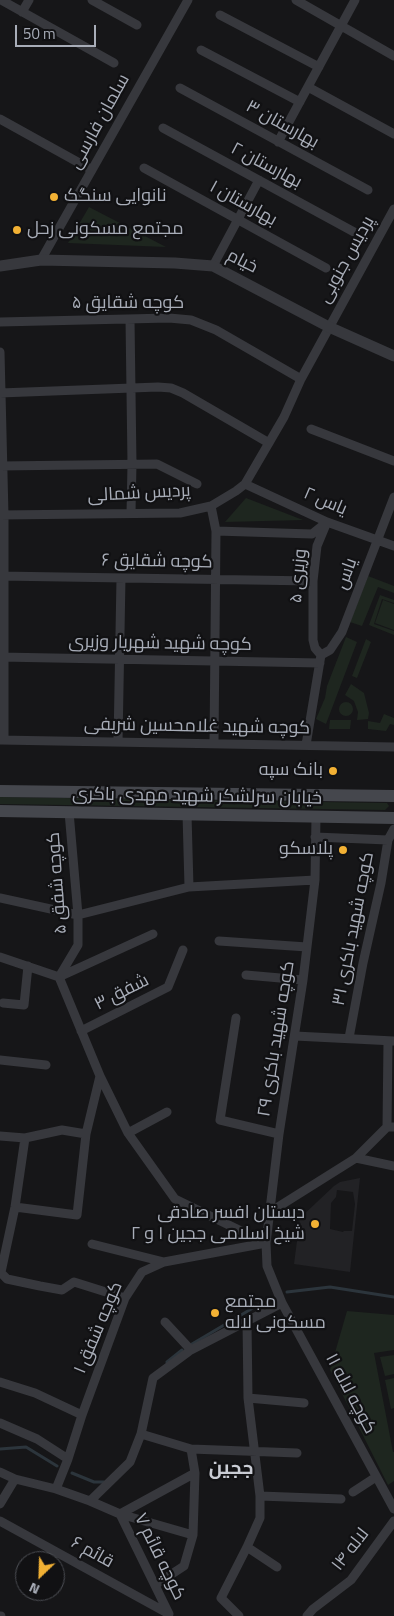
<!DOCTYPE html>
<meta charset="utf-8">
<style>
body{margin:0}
#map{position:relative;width:394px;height:1616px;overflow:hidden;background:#161618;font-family:"Titillium Web",sans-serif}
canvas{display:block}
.north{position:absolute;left:15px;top:1551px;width:50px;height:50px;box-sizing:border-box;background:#111113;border:1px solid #4d4f55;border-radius:50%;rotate:204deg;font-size:14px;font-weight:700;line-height:20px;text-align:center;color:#a8adb8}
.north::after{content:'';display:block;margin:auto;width:18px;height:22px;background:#f2b134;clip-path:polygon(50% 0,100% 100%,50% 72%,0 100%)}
.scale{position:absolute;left:15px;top:25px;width:81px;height:22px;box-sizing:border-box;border:2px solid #a8adb8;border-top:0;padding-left:6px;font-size:15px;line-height:18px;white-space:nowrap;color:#a8adb8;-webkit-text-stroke:4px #111113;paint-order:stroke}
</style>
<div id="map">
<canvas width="394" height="1616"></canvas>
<div class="north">N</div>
<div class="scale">50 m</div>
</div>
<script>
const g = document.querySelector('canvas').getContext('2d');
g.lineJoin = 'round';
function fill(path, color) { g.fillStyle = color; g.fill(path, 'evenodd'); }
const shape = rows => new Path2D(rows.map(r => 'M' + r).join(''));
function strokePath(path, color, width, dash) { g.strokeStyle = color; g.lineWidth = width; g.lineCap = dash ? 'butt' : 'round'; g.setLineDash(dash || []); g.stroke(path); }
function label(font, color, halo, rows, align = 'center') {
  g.font = font + ' "Titillium Web",Cairo,sans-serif'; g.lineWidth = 4.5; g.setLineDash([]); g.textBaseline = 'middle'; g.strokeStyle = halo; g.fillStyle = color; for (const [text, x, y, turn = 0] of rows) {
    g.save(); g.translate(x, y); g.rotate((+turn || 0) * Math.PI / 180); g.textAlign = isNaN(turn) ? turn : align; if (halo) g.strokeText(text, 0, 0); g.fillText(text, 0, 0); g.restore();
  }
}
const built = shape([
 [360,1178,350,1272,294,1264,300,1218,334,1186,340,1182],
 [337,1190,353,1192,355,1204,352,1231,344,1231,343,1232,330,1229,331,1203,336,1197]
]);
const green = shape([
 [89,207,166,247,68,243],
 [246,498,303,520,225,522],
 [368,576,394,586,394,593,378,587,362,626,350,622],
 [380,595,394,600,394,603,382,599,374,624,394,631,394,635,369,625],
 [383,600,394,604,394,630,375,623],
 [346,637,357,642,326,724,316,719,325,698,327,686],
 [366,639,371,642,357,678,352,676],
 [351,684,364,693,369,713,368,719,357,720,358,712,354,701,345,695],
 '339 709a7 7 0 1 1 14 0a7 7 0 1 1-14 0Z',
 [384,714,394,718,394,725,390,724,386,731,368,729,368,721,380,723],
 [330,720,351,720,350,729,329,729],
 [0,797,387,803,389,806,385,810,0,804],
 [347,1311,394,1315,394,1350,374,1353,393,1452,394,1452,394,1481,388,1485,330,1370],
 [394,1355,394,1374,385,1376,380,1357],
 [394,1378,394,1408,391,1409,385,1380]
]);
const stream = shape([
 [287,1292,330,1287,394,1297],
 [192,1344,263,1302],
 [167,1362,182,1350],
 [0,1449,26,1447,57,1466],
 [72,1473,94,1482,104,1482]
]);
const minor = shape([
 [1,0,114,63],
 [92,0,137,25],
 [296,0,394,56],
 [22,12,29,0],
 [220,15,319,67],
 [201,50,300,102],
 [308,87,394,134],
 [180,88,368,190],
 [0,119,92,170],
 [163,128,354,232],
 [278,142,355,0],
 [144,168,326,268],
 [41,260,188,0],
 [213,266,259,180],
 [130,319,132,464,131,513],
 [0,322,169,318,191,320,216,330,301,379],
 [0,352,4,515,4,740],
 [0,393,158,387,171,388,183,393,269,443],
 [311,429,394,461],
 [0,466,157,464,197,484],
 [245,484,327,522,394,546],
 [211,506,216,531,214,744],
 [0,515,180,513,211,506,236,491,245,484,284,417,301,379,394,209],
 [216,531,312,534,327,522,317,546,313,581,313,640,315,648,321,655,306,745],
 [0,576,313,581],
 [321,655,330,650,342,632,394,497],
 [0,657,320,663],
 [0,740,394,747],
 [118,742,121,578],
 [187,814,189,887],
 [316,816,315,880,303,980,279,1134,266,1243,267,1266,282,1303,394,1509],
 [315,837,388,840],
 [0,898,78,915,189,887,315,880],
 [219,941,307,947],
 [0,957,59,977],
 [246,975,303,980],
 [59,977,100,1076,128,1133,175,1199,266,1243],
 [59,977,78,945,78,915,69,812],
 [59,977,153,934],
 [3,1003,24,1005,28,966],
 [236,1018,220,1120,279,1134],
 [81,1031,168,987,183,950],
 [295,1036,394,1041],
 [349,1038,363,963,381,883,388,840,394,829],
 [0,1060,46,1065],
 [387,1127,388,1041],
 [128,1133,167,1112],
 [0,1136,25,1138,62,1130,86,1134],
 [356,1158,387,1127,394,1127],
 [15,1207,77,1215,86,1134,100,1076],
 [270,1212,356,1158,394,1166],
 [92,1244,164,1262],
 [0,1272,7,1279,40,1286,62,1290,74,1282,125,1298],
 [1,1272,15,1207,25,1138],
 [165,1322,191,1350],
 [0,1382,35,1393,82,1415],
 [248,1398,304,1403],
 [0,1423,37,1439,68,1459],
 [141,1434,191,1449,297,1453],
 [0,1472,15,1479,56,1489,90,1501,120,1514,169,1614,168,1616],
 [56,1489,68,1459,82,1415,125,1298,142,1272,164,1262,266,1243],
 [353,1492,376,1477],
 [260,1496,341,1499],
 [90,1501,130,1462,141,1434,153,1378,191,1350,282,1303],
 [0,1504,15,1479],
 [120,1514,195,1473],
 [120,1514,193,1535],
 [0,1521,169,1614],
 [247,1547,277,1567],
 [155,1585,184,1566,193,1535,195,1473,191,1449],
 [0,1616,1,1616],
 [239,1616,221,1598,247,1547,260,1518,260,1496,248,1398,247,1321],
 [307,1616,313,1609,351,1580,394,1521]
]);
const tertiary = shape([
 [0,266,41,260,175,263,213,266,329,327,394,356]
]);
const secondary = shape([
 [0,791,394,796],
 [0,811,394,818]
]);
const markers = [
 [54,197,5,"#f2b134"],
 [17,230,5,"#f2b134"],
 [333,771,5,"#f2b134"],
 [343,850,5,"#f2b134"],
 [315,1224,5,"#f2b134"],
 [215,1313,5,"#f2b134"]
];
const streetNames = [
 ["سلمان فارسی",100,122,-61],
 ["بهارستان ۳",282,125,29],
 ["بهارستان ۲",266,166,28],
 ["بهارستان ۱",243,204,29],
 ["پردیس جنوبی",347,260,-61],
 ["خیام",242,262,27],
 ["کوچه شقایق ۵",128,304],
 ["پردیس شمالی",139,494,-3],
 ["یاس ۲",325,502,23],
 ["کوچه شقایق ۶",157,562,1],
 ["یاس",347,574,-70],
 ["وزیری ۵",299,576,-85],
 ["کوچه شهید شهریار وزیری",160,644,1],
 ["کوچه شهید غلامحسین شریفی",197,727,1],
 ["خیابان سرلشکر شهید مهدی باکری",197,797,1],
 ["کوچه شفق ۵",58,883,-94],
 ["کوچه شهید باکری ۳۱",354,929,-79],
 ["شفق ۳",122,993,-27],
 ["کوچه شهید باکری ۲۹",277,1039,-81],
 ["کوچه شفق ۱",99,1328,-67],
 ["کوچه لاله ۱۱",350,1394,62],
 ["لاله ۱۴",351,1550,-52],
 ["قائم ۶",92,1553,29],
 ["کوچه قائم ۷",159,1557,64]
];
const poiNames = [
 ["نانوایی سنگک",64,197],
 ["مجتمع مسکونی زحل",27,230],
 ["بانک سپه",323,771,"right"],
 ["پلاسکو",333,850,"right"],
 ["دبستان افسر صادقی",305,1214,"right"],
 ["شیخ اسلامی ججین ۱ و ۲",305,1235,"right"],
 ["مجتمع",225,1303],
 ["مسکونی لاله",225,1324]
];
const neighbourhoodNames = [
 ["ججین",231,1469]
];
fill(built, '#222225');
fill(green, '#1e261f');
strokePath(stream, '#2c353c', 3);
strokePath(minor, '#37383d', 9);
strokePath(tertiary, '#37383d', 11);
strokePath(secondary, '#45474d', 12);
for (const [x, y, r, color] of markers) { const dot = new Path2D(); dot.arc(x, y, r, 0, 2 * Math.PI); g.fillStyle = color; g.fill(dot); strokePath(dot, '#111113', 2); }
label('18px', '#a8adb8', '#111113', streetNames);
label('18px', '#a8adb8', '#111113', poiNames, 'left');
label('bold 19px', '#c9ccd4', '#111113', neighbourhoodNames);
</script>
